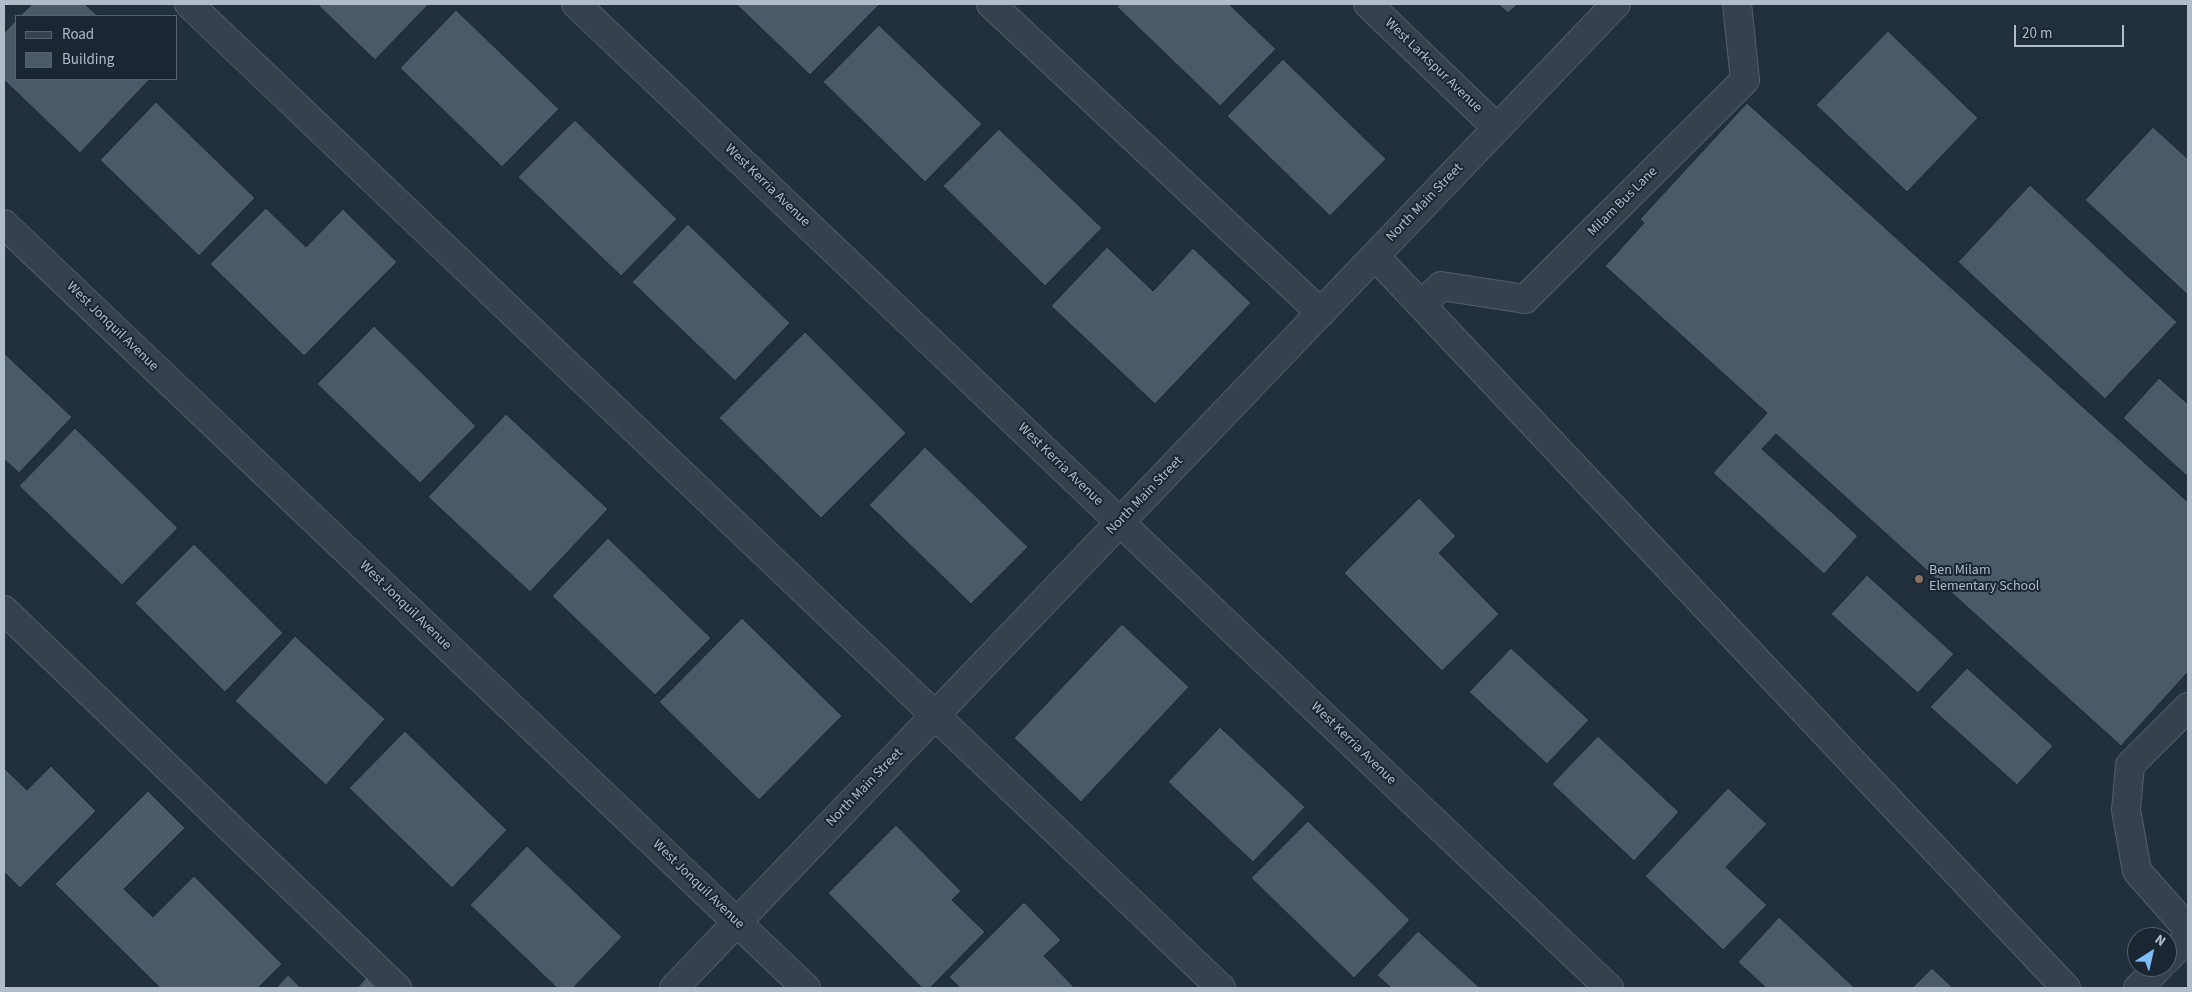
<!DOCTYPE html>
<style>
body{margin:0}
#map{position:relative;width:2192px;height:992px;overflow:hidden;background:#21303c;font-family:"Source Sans 3",sans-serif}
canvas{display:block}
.frame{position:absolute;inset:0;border:5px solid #b0bcc8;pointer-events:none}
.legend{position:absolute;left:15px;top:15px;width:162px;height:65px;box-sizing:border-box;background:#1a2631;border:1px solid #56626d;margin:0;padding:6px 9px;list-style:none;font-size:15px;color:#b0bcc8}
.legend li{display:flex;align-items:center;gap:10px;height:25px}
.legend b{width:25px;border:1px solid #56626d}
.north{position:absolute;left:2127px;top:927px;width:50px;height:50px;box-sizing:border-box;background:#1a2631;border:1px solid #56626d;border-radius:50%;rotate:35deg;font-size:14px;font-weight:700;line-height:20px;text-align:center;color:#b0bcc8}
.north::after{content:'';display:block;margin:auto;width:18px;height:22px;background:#7fbefe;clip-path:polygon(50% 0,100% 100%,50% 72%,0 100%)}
.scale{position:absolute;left:2014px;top:25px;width:110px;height:22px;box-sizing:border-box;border:2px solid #b0bcc8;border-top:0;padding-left:6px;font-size:15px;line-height:18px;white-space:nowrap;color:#b0bcc8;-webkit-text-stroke:4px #1a2631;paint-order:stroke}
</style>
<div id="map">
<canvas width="2192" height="992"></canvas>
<div class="frame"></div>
<ul class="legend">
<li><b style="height:6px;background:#35414c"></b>Road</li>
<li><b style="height:14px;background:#4a5a68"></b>Building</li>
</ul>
<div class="north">N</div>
<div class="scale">20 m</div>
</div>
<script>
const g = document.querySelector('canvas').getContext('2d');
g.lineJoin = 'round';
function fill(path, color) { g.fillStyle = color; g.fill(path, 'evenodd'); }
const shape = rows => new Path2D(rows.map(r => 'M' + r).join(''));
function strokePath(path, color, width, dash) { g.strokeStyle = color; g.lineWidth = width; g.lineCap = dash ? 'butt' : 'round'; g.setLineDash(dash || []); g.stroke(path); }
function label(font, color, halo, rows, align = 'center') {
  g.font = font + ' "Source Sans 3",sans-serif'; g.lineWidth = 4; g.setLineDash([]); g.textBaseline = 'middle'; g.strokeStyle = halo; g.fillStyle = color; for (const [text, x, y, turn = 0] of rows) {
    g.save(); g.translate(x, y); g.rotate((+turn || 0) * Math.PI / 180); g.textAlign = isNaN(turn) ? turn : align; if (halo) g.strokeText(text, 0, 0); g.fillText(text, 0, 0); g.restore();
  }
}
const building = shape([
 [32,4,85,4,98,16,20,16,32,4],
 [317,4,429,4,375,60,317,4],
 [736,4,880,4,810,75,736,4],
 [1120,4,1229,4,1276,49,1220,106,1117,7,1120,4],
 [1498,4,1518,4,1508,13,1498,4],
 [456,10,559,109,502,167,400,68,456,10],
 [16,20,16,79,150,79,80,153,4,80,4,33,16,20],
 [879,25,982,124,925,182,823,82,879,25],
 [1888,31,1978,118,1907,192,1816,105,1888,31],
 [1283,59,1386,159,1330,216,1227,116,1283,59],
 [156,102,255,198,199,256,100,160,156,102],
 [1747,103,2188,502,2188,672,2121,746,1776,434,1762,449,1858,536,1824,574,1713,473,1767,413,1605,266,1644,223,1640,219,1747,103],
 [575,120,677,219,621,276,518,177,575,120],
 [2153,127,2188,159,2188,295,2085,200,2153,127],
 [999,129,1102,228,1045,286,943,186,999,129],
 [2030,185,2177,322,2105,399,1958,262,2030,185],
 [266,208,306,247,343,209,397,262,304,356,210,264,266,208],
 [688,224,790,323,735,381,632,282,688,224],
 [1107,247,1153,291,1193,248,1251,303,1155,404,1051,306,1107,247],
 [374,326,476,426,420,483,317,384,374,326],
 [805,332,906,433,821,518,719,418,805,332],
 [4,353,72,417,19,473,4,459,4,353],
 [2159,378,2188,404,2188,477,2123,418,2159,378],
 [506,414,608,509,530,592,428,497,506,414],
 [75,428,178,528,122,585,19,486,75,428],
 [925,447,1028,547,971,604,869,505,925,447],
 [1419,498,1456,536,1439,553,1499,614,1442,671,1344,573,1419,498],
 [608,538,711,638,655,695,552,596,608,538],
 [194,544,283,633,225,692,135,603,194,544],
 [1867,575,1954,654,1918,693,1831,614,1867,575],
 [742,618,842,716,759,800,659,702,742,618],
 [1122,624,1189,687,1081,802,1014,738,1122,624],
 [295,636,385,719,326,785,235,701,295,636],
 [1511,648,1589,720,1547,764,1469,692,1511,648],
 [1967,668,2053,746,2017,785,1930,707,1967,668],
 [1220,727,1305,807,1253,862,1168,782,1220,727],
 [405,731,507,830,452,888,349,788,405,731],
 [1598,736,1679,812,1634,861,1552,784,1598,736],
 [51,766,96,811,20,888,4,872,4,768,27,790,51,766],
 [1728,788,1767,824,1726,867,1767,905,1723,950,1645,876,1728,788],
 [148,791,185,828,124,889,153,917,194,876,282,964,258,988,160,988,55,884,148,791],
 [1308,821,1410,920,1354,978,1251,878,1308,821],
 [896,825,961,891,952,900,985,932,930,988,922,988,828,893,896,825],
 [527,846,622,937,573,988,557,988,470,905,527,846],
 [1024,902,1061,940,1044,956,1075,988,960,988,949,977,1024,902],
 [1779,917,1855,988,1766,988,1738,962,1779,917],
 [1418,931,1480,988,1391,988,1377,975,1418,931],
 [1932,968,1953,988,1912,988,1932,968],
 [288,975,301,988,276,988,288,975],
 [366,978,377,988,357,988,366,978]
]);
const minor = shape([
 [189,4,1221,988],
 [576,4,1609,988],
 [991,4,1321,313],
 [1368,4,1497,128],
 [4,224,806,988],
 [1375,256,2066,988],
 [1421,305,1441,286,1525,299,1745,80,1737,4],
 [4,610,397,988],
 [2188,707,2130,765,2126,810,2137,871,2188,929],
 [2167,959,2188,937],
 [674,988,1616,4],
 [2138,988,2159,967]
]);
const markers = [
 [1919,579,5,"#8d6e63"]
];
const streetNames = [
 ["West Larkspur Avenue",1433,66,44],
 ["West Kerria Avenue",767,186,44],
 ["Milam Bus Lane",1623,202,-45],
 ["North Main Street",1425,203,-46],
 ["West Jonquil Avenue",112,327,44],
 ["West Kerria Avenue",1060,465,44],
 ["North Main Street",1145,496,-46],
 ["West Jonquil Avenue",405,606,44],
 ["West Kerria Avenue",1353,744,44],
 ["North Main Street",865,788,-46],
 ["West Jonquil Avenue",698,885,44]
];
const poiNames = [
 ["Ben Milam",1929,571],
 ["Elementary School",1929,587]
];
fill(building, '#4a5a68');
strokePath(building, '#1c2833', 1);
strokePath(minor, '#535f6a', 30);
strokePath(minor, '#35414c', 28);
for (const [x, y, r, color] of markers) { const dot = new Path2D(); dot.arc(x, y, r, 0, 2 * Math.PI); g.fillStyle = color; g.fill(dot); strokePath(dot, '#1a2631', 2); }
label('14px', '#b0bcc8', '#1a2631', streetNames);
label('14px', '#b0bcc8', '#1a2631', poiNames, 'left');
</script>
